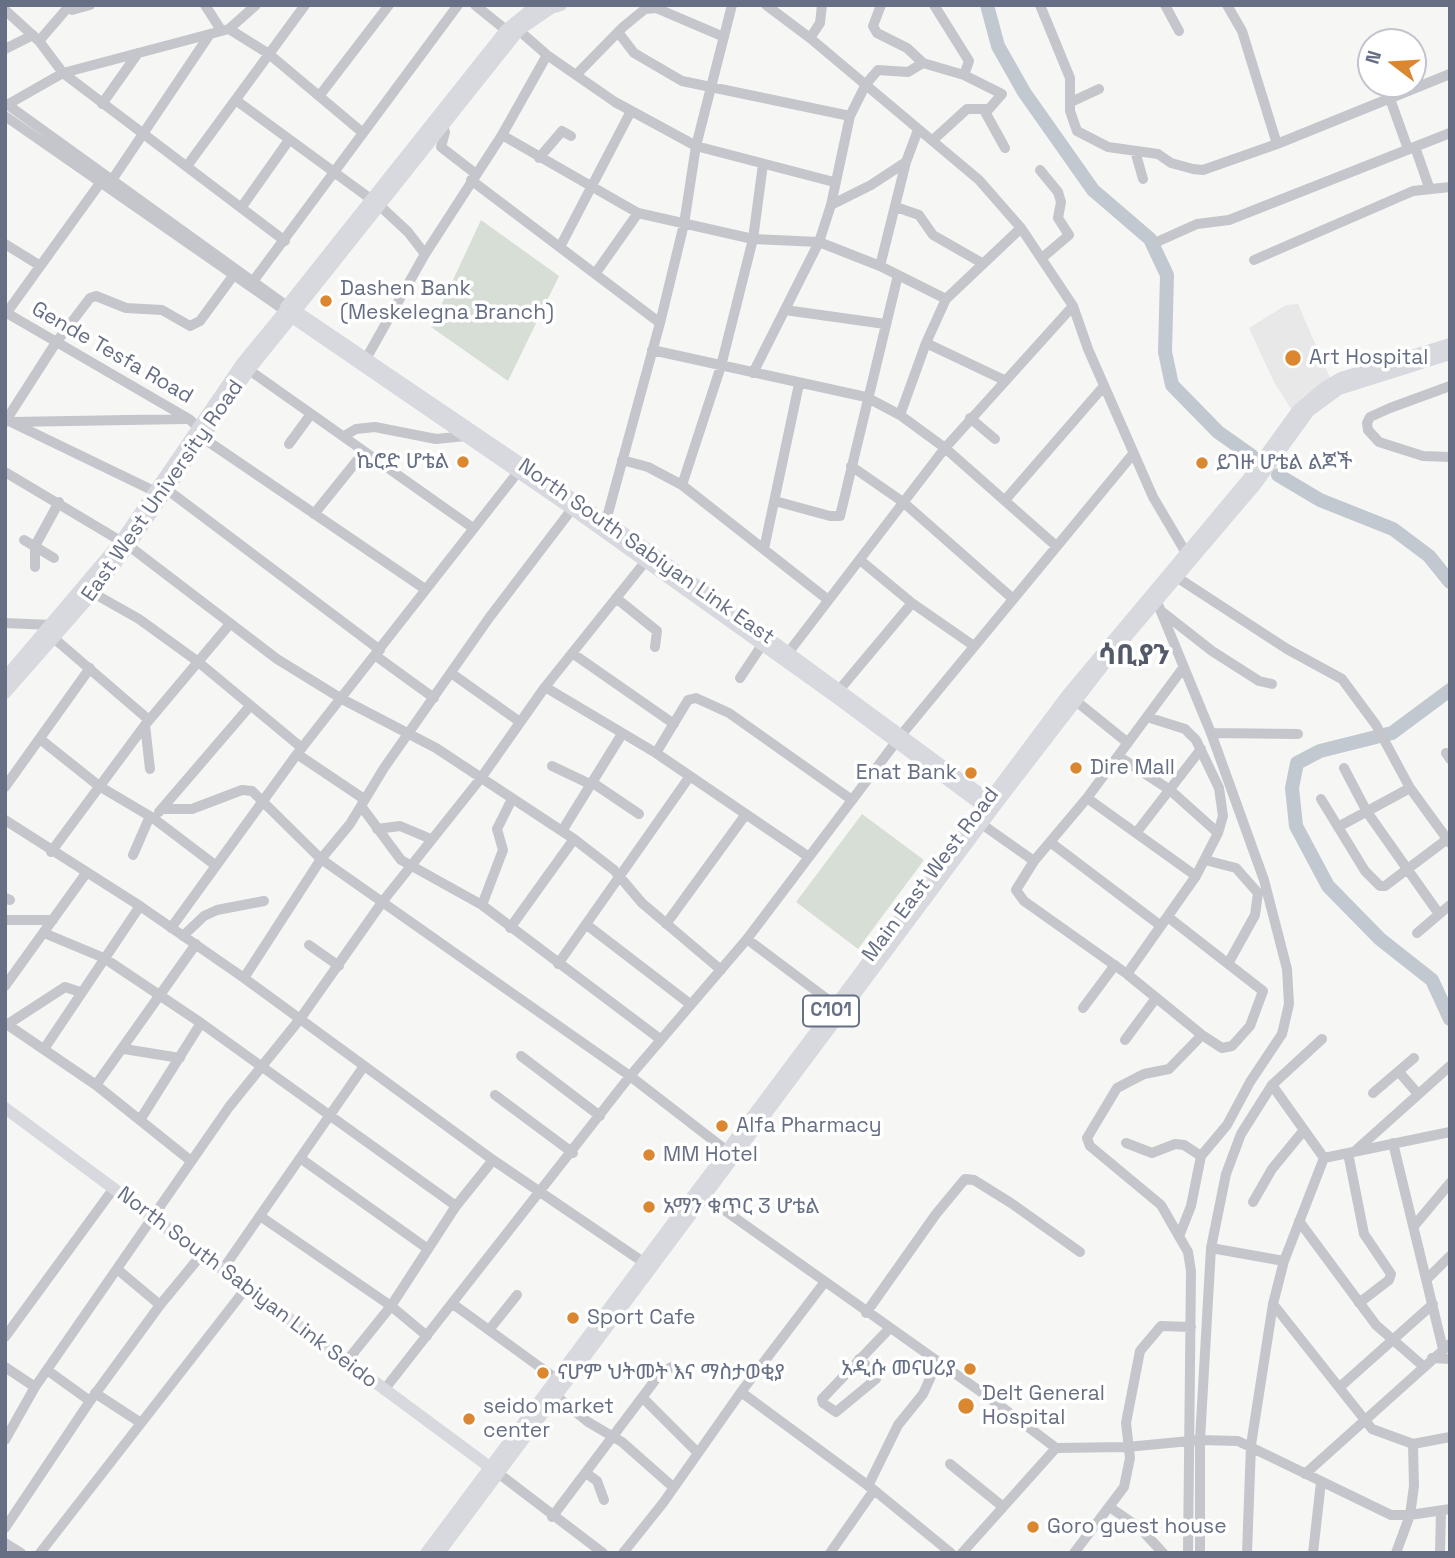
<!DOCTYPE html>
<meta charset="utf-8">
<style>
body{margin:0}
#map{position:relative;width:1455px;height:1558px;overflow:hidden;background:#f6f7f4;font-family:"Space Grotesk",sans-serif}
canvas{display:block}
.frame{position:absolute;inset:0;border:7px solid #676f84;pointer-events:none}
.north{position:absolute;left:1357px;top:28px;width:70px;height:70px;box-sizing:border-box;background:#fff;border:2px solid #c2c5ce;border-radius:50%;rotate:287deg;font-size:19px;font-weight:700;line-height:28px;text-align:center;color:#676f84}
.north::after{content:'';display:block;margin:auto;width:24px;height:32px;background:#db8730;clip-path:polygon(50% 0,100% 100%,50% 72%,0 100%)}
</style>
<div id="map">
<canvas width="1455" height="1558"></canvas>
<div class="frame"></div>
<div class="north">N</div>
</div>
<script>
const g = document.querySelector('canvas').getContext('2d');
g.lineJoin = 'round';
function fill(path, color) { g.fillStyle = color; g.fill(path, 'evenodd'); }
const shape = rows => new Path2D(rows.map(r => 'M' + r).join(''));
function strokePath(path, color, width, dash) { g.strokeStyle = color; g.lineWidth = width; g.lineCap = dash ? 'butt' : 'round'; g.setLineDash(dash || []); g.stroke(path); }
function label(font, color, halo, rows, align = 'center') {
  g.font = font + ' "Space Grotesk","Noto Sans Ethiopic",sans-serif'; g.lineWidth = 7; g.setLineDash([]); g.textBaseline = 'middle'; g.strokeStyle = halo; g.fillStyle = color; for (const [text, x, y, turn = 0] of rows) {
    g.save(); g.translate(x, y); g.rotate((+turn || 0) * Math.PI / 180); g.textAlign = isNaN(turn) ? turn : align; if (halo) g.strokeText(text, 0, 0); g.fillText(text, 0, 0); g.restore();
  }
}
const built = shape([
 [1298,304,1331,380,1293,412,1274,382,1249,328,1286,305]
]);
const green = shape([
 [481,220,559,276,508,381,431,327],
 [862,814,924,860,858,949,796,902]
]);
const river = shape([
 [987,5,998,46,1024,92,1093,190,1150,239,1167,275,1165,352,1172,385,1218,432,1252,456],
 [1278,475,1320,500,1393,529,1429,556,1450,582],
 [1450,690,1392,733,1320,751,1297,763,1292,788,1296,826,1328,886,1380,939,1432,980,1450,1019]
]);
const minor = shape([
 [72,5,72,10,90,5],
 [205,5,221,30],
 [475,5,506,30],
 [766,5,810,38,979,180,1021,228,1073,306,1088,349,1153,497,1189,558],
 [881,5,873,26,877,33,907,48,923,63,964,75,1002,94,989,109,967,109,933,140],
 [934,5,969,61,964,75],
 [1040,5,1070,78,1070,111,1077,131,1108,147,1158,154,1171,163,1193,169,1203,170,1277,144,1450,74],
 [1165,5,1179,31],
 [1227,5,1242,31,1277,144],
 [5,10,39,41,63,73,285,241],
 [515,27,547,55,615,102,696,146,834,182],
 [229,29,269,54,363,133],
 [618,32,634,53,682,81,850,116],
 [810,38,820,23,822,5],
 [39,41,70,5],
 [5,49,33,35],
 [576,75,623,27,645,9,656,8,724,37],
 [320,95,389,5],
 [1389,96,1408,149],
 [237,101,379,205,408,232,425,254],
 [1071,102,1099,89],
 [102,104,138,53],
 [8,105,287,306],
 [5,106,63,73,229,29,256,5],
 [984,110,1005,148],
 [5,116,284,310],
 [443,126,445,132,441,147,476,174],
 [502,135,638,213,753,239,819,242,880,266,946,299],
 [1415,147,1429,187],
 [1135,151,1143,179],
 [539,158,562,131,571,136],
 [187,166,305,5],
 [1040,170,1058,192,1061,202,1058,218,1069,235,1042,258],
 [112,180,210,34],
 [471,180,660,323],
 [831,205,871,185,906,162],
 [896,207,919,215,933,235,982,263],
 [241,208,289,140],
 [1159,241,1197,224,1229,220,1450,133],
 [5,244,39,265],
 [560,247,631,111],
 [1254,260,1413,191,1450,187],
 [880,266,906,162,918,130],
 [595,274,638,213],
 [254,280,458,5],
 [785,310,885,324],
 [5,312,189,419,199,428,203,438,425,589],
 [5,315,103,179],
 [926,343,1004,380],
 [652,350,866,397,900,415,945,448,1055,545],
 [367,357,425,254,502,135,547,55],
 [249,370,473,528],
 [753,373,819,242,831,205,850,116,866,84,878,70,908,72,923,63],
 [1450,386,1390,408,1370,417,1367,423,1368,430,1379,442,1423,456,1450,457],
 [900,415,926,343,946,299,1021,228],
 [970,418,995,439],
 [5,422,55,344,90,298,96,296,126,308,162,310,190,326,200,321,233,276],
 [11,422,186,419],
 [11,422,156,492],
 [344,436,356,429,375,427,436,439,466,436],
 [289,444,311,414],
 [622,460,648,467,682,485,827,599],
 [851,466,903,502,1012,598],
 [5,472,129,546,277,659,342,699,436,748,574,839,614,870,642,903,721,970],
 [682,485,721,366,753,239,763,164],
 [169,491,380,650],
 [1006,499,1104,386],
 [775,501,830,516,840,516,898,275],
 [314,514,364,452],
 [604,528,660,323,684,224,696,146,732,5],
 [24,540,54,558],
 [764,549,799,384],
 [860,560,912,603,974,646],
 [35,567,35,546,59,502],
 [1178,578,1287,649,1342,679,1376,725,1410,788,1450,843],
 [93,593,139,619,197,661,302,748],
 [616,598,657,631,655,647],
 [1157,602,1211,733,1264,880,1287,969,1289,1004,1282,1034,1250,1082,1227,1125,1201,1156],
 [1161,611,1212,651,1259,681,1272,684],
 [5,623,52,625],
 [49,634,149,720],
 [572,653,674,724],
 [376,656,434,698],
 [785,657,945,448,1073,306],
 [451,673,520,722],
 [740,678,762,645],
 [545,687,656,753,809,857],
 [840,689,912,603],
 [1071,697,1128,743],
 [145,725,150,769],
 [1211,733,1298,734],
 [40,739,99,786,153,818,215,865],
 [656,753,688,700,696,698,729,713,852,800],
 [1446,753,1450,759],
 [297,754,364,799],
 [1118,756,1170,790,1218,833],
 [552,766,592,785],
 [1344,768,1367,812,1439,914],
 [593,783,639,814],
 [5,787,90,668],
 [1087,798,1196,876],
 [1321,799,1365,871,1380,886,1385,886,1450,837],
 [361,806,401,860,482,905,660,1039],
 [163,809,192,809,242,790,252,791,321,859,630,1076,731,1154],
 [159,812,250,706],
 [5,820,140,906,244,978,493,1160,649,1266],
 [983,825,1034,861],
 [1338,827,1410,788],
 [377,829,400,826,431,839],
 [562,831,622,734],
 [1136,833,1201,749],
 [1050,842,1161,926],
 [51,852,145,725,229,625],
 [133,855,150,816],
 [1205,860,1236,868,1258,893,1255,915,1229,962],
 [5,898,10,900],
 [482,905,503,850,497,829,512,799],
 [1168,917,1263,991,1250,1026,1232,1046,1222,1048,1202,1035,1127,974,1024,901,1016,890,1034,861,1087,798,1183,668],
 [5,920,53,920],
 [666,924,746,814],
 [587,925,690,1004],
 [171,928,297,754,518,472],
 [510,928,574,839],
 [44,933,104,958,201,1023,456,1206],
 [1417,933,1450,905],
 [183,936,204,916,217,910,264,901],
 [747,939,835,1005],
 [309,945,339,966],
 [558,964,690,776],
 [1127,974,1196,876,1218,833,1223,816,1219,788,1196,740,1185,729,1147,717],
 [244,978,321,859,350,824,384,768,489,618,572,509],
 [5,986,87,872],
 [1083,1008,1115,965],
 [5,1023,96,1085,191,1161],
 [8,1024,65,987,80,992],
 [1125,1040,1156,998],
 [44,1049,140,906],
 [124,1049,180,1058],
 [521,1056,600,1116],
 [1399,1072,1418,1094],
 [96,1085,196,944],
 [1272,1085,1324,1158],
 [1373,1093,1414,1058],
 [495,1095,573,1153],
 [140,1120,201,1023],
 [1126,1143,1152,1153,1175,1144,1184,1145,1201,1156,1191,1206,1180,1234],
 [1393,1143,1443,1349],
 [1354,1152,1450,1066],
 [1348,1153,1364,1234,1391,1274,1389,1280,1359,1303],
 [300,1158,428,1249],
 [700,1193,991,1399,1056,1448,1127,1447,1200,1440,1238,1441,1391,1515,1410,1515,1450,1509],
 [1253,1202,1272,1169,1304,1130],
 [260,1216,391,1306,427,1336],
 [1299,1221,1376,1325,1423,1366],
 [1414,1226,1450,1183],
 [1211,1248,1284,1261],
 [117,1269,160,1305],
 [223,1269,364,1066],
 [1427,1279,1450,1256],
 [453,1304,555,1378],
 [1273,1304,1372,1429,1413,1444,1450,1437],
 [866,1313,936,1214,965,1179,974,1180,1011,1203,1080,1252],
 [489,1330,517,1295],
 [5,1337,114,1188],
 [1432,1358,1450,1359],
 [859,1359,877,1375,876,1379,836,1412,823,1403,822,1399,889,1329],
 [346,1362,391,1306,456,1206,493,1160],
 [5,1367,35,1387],
 [47,1370,90,1401],
 [1341,1386,1433,1304],
 [384,1390,630,1076,747,939,902,734,1133,454],
 [741,1392,874,1490,951,1553],
 [95,1393,141,1423],
 [555,1395,588,1422,622,1442,673,1487],
 [643,1398,698,1453],
 [5,1440,35,1387,229,1107,300,1019,383,901,481,778,545,687,645,562],
 [950,1464,1002,1506],
 [498,1473,603,1553],
 [586,1473,597,1481,604,1500],
 [1305,1474,1450,1344],
 [868,1486,898,1425,923,1394,937,1363],
 [1111,1508,1140,1528,1163,1553],
 [552,1517,662,1371,675,1366],
 [5,1528,90,1401,160,1305,202,1254],
 [5,1543,21,1553],
 [40,1553,247,1287],
 [623,1553,663,1503,741,1392,824,1283],
 [830,1553,874,1490],
 [962,1553,1056,1448],
 [1074,1553,1124,1487,1130,1458,1126,1423,1140,1351,1161,1326,1191,1327],
 [1188,1553,1191,1271,1188,1252,1161,1205,1090,1146,1087,1138,1117,1088,1144,1074,1169,1069,1202,1035],
 [1200,1553,1200,1440,1211,1248,1226,1174,1241,1134,1272,1085,1322,1039],
 [1247,1553,1251,1445,1273,1304,1284,1261,1324,1158,1450,1132],
 [1313,1553,1321,1482],
 [1396,1553,1410,1515,1414,1486,1413,1444],
 [1440,1553,1441,1511]
]);
const major = shape([
 [290,305,298,311,291,318,285,315,286,307,506,30,537,5],
 [297,309,519,30,551,8,561,5],
 [297,312,650,551,993,803],
 [295,319,572,509,833,695,988,810],
 [5,678,121,541,243,362,284,312],
 [5,693,93,593,129,546,249,370,291,318],
 [5,1108,495,1471],
 [426,1553,1068,694,1248,479,1298,410,1324,388,1341,378,1450,344],
 [439,1553,996,805,1115,650,1256,484,1309,411,1339,389,1450,354]
]);
const markers = [
 [326,301,7,"#db8730"],
 [1293,358,9,"#db8730"],
 [463,462,7,"#db8730"],
 [1202,463,7,"#db8730"],
 [1076,768,7,"#db8730"],
 [971,773,7,"#db8730"],
 [722,1126,7,"#db8730"],
 [649,1155,7,"#db8730"],
 [649,1207,7,"#db8730"],
 [573,1318,7,"#db8730"],
 [970,1369,7,"#db8730"],
 [543,1373,7,"#db8730"],
 [966,1406,9,"#db8730"],
 [469,1419,7,"#db8730"],
 [1033,1527,7,"#db8730"]
];
const shields = [
 [831,1011,56]
];
const shieldNames = [
 ["C101",831,1011]
];
const poiNames = [
 ["Dashen Bank",340,289],
 ["(Meskelegna Branch)",340,313],
 ["Art Hospital",1309,358],
 ["ኬሮድ ሆቴል",449,462,"right"],
 ["ይገዙ ሆቴል ልጆች",1216,463],
 ["Dire Mall",1090,768],
 ["Enat Bank",957,773,"right"],
 ["Alfa Pharmacy",736,1126],
 ["MM Hotel",663,1155],
 ["አማን ቁጥር 3 ሆቴል",663,1207],
 ["Sport Cafe",587,1318],
 ["አዲሱ መናሀሪያ",956,1369,"right"],
 ["ናሆም ህትመት እና ማስታወቂያ",557,1373],
 ["Delt General",982,1394],
 ["Hospital",982,1418],
 ["seido market",483,1407],
 ["center",483,1431],
 ["Goro guest house",1047,1527]
];
const streetNames = [
 ["Gende Tesfa Road",112,353,30],
 ["East West University Road",163,491,-55],
 ["North South Sabiyan Link East",646,552,35],
 ["Main East West Road",931,875,-53],
 ["North South Sabiyan Link Seido",247,1288,37]
];
const districtNames = [
 ["ሳቢያን",1134,656]
];
fill(built, '#e7e8e7');
fill(green, '#d6ded5');
strokePath(river, '#c2c8cf', 14);
strokePath(minor, '#c5c6cb', 10);
strokePath(major, '#d8d9df', 12);
for (const [x, y, r, color] of markers) { const dot = new Path2D(); dot.arc(x, y, r, 0, 2 * Math.PI); g.fillStyle = color; g.fill(dot); strokePath(dot, '#fff', 2.5); }
for (const [x, y, w] of shields) { const box = new Path2D(); box.roundRect(x - w / 2, y - 15.5, w, 31, 5); g.fillStyle = '#fff'; g.fill(box); strokePath(box, '#676f84', 2); }
label('bold 19px', '#676f84', null, shieldNames);
label('21px', '#676f84', '#fff', poiNames, 'left');
label('21px', '#676f84', '#fff', streetNames);
label('bold 28px', '#555a69', '#fff', districtNames);
</script>
